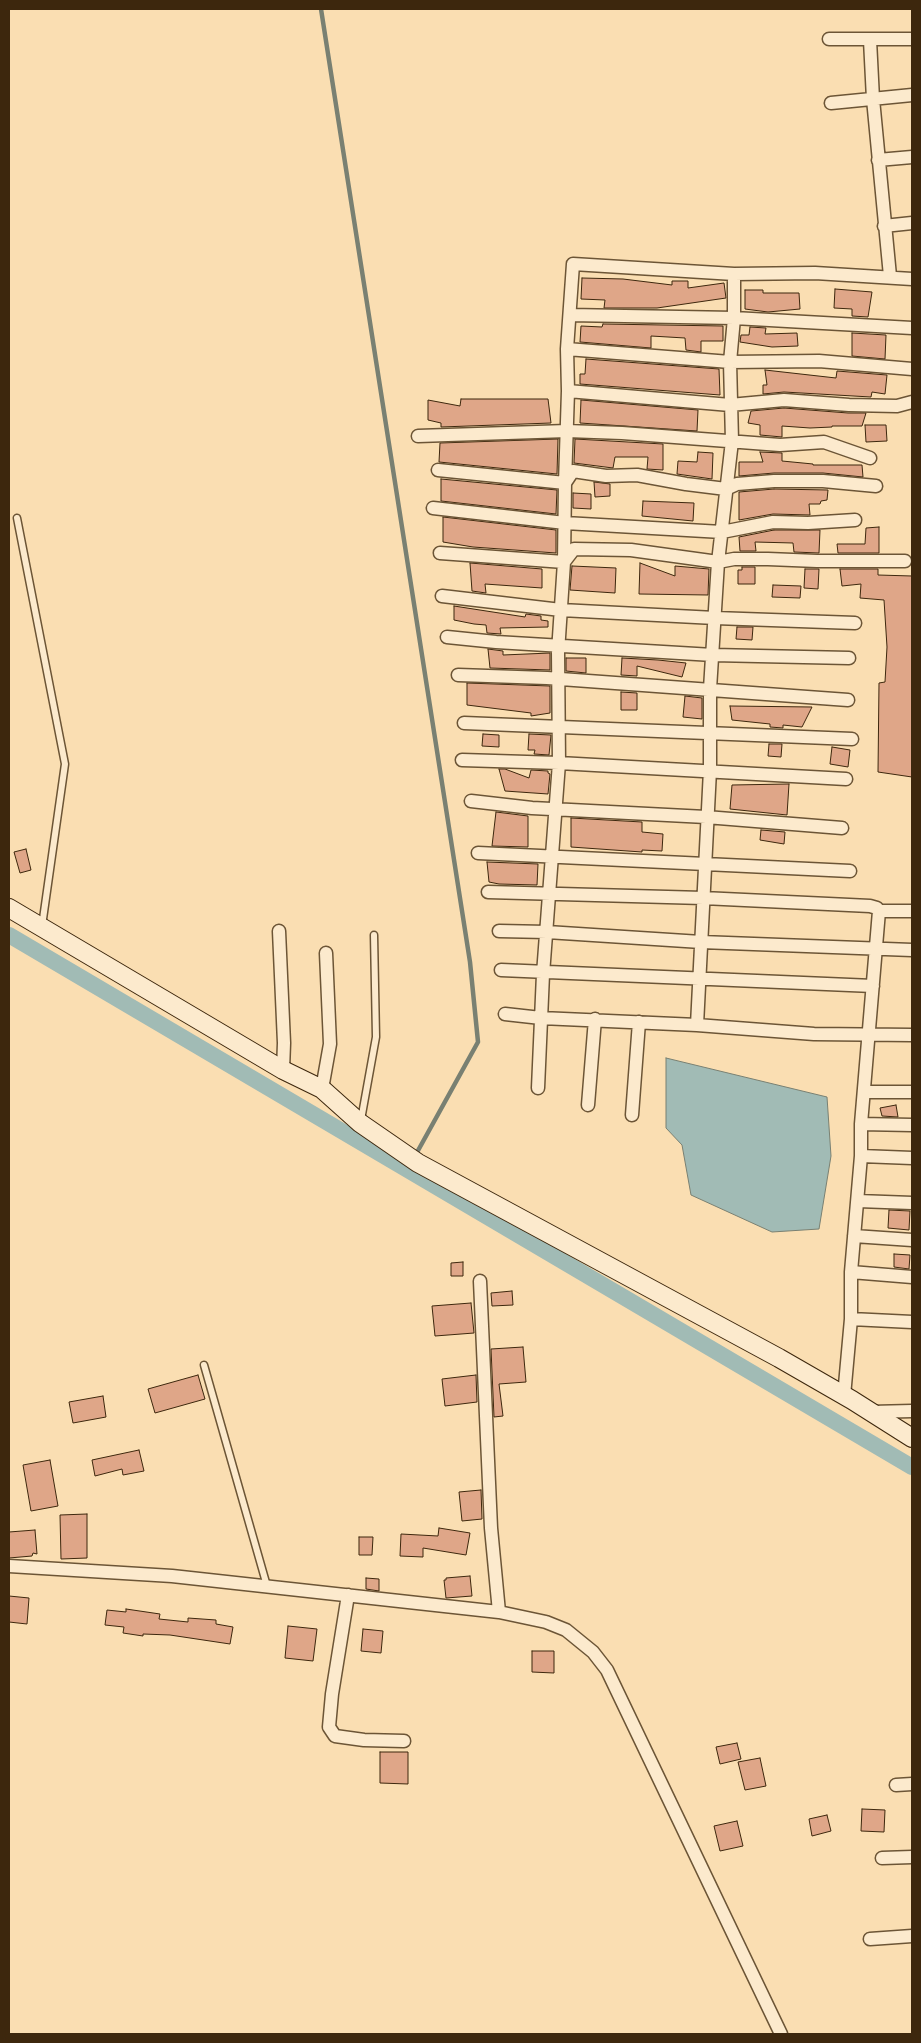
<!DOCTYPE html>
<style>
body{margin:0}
#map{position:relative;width:921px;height:2043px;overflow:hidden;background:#fadeb2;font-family:Cardo,serif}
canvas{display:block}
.frame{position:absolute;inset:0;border:10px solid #3d270d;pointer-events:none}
</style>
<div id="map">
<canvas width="921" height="2043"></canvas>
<div class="frame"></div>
</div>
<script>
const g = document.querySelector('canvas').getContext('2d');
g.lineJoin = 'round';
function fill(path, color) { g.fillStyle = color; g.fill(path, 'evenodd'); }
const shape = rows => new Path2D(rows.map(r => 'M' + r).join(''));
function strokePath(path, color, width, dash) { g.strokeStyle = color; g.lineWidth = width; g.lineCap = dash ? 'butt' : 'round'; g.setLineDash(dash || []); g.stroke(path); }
const water = shape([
 [666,1058,827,1097,831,1156,819,1229,772,1232,691,1195,682,1145,666,1128,666,1058]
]);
const stream = shape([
 [321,9,470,962,478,1042,415,1156]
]);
const canal = shape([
 [9,935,912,1467]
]);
const building = shape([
 [582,278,623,279,672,285,672,281,688,281,688,288,724,283,726,298,657,308,604,308,605,300,581,299,582,278],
 [835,289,872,292,868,317,852,316,852,309,834,308,835,289],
 [745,290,763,290,763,293,799,293,800,309,768,312,745,309,745,290],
 [603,324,723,326,723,341,701,341,701,352,686,350,685,338,651,336,651,348,580,342,581,326,602,327,603,324],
 [750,327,766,328,765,334,797,333,798,346,772,347,740,342,741,335,749,335,750,327],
 [852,333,886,335,885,359,852,356,852,333],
 [586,359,719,369,720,395,580,384,580,374,585,374,586,359],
 [765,370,836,378,837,371,887,375,885,394,872,392,871,397,784,392,763,394,763,385,767,385,765,370],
 [461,399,548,399,551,423,441,427,441,423,428,420,428,400,460,406,461,399],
 [581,400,698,410,697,431,580,423,581,400],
 [784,408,848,413,866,413,862,426,832,426,832,427,810,428,782,426,782,437,760,435,760,425,748,423,751,411,784,408],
 [865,425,886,425,887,441,866,442,865,425],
 [558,439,557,474,439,462,440,443,558,439],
 [575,439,663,444,663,470,647,469,648,457,615,457,613,468,574,463,575,439],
 [698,452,713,453,712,479,677,474,678,461,697,462,698,452],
 [760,452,782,453,782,461,813,464,813,465,862,465,863,477,823,473,774,473,739,476,739,462,763,462,760,452],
 [441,479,557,490,556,514,441,501,441,479],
 [594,482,610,484,610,496,595,497,594,482],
 [774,489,828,490,827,500,821,501,820,504,809,504,810,515,773,514,739,520,739,492,774,489],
 [573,493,591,494,591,509,573,508,573,493],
 [643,501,694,503,693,521,642,516,643,501],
 [443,517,556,530,556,553,473,547,443,542,443,517],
 [879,527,879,553,838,553,837,544,865,544,866,528,879,527],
 [774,530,820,530,819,553,794,552,793,543,755,542,756,551,740,551,739,537,774,530],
 [470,563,542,569,542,588,485,584,486,593,472,591,470,563],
 [640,563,675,576,675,566,709,569,708,595,639,594,640,563],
 [572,566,616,568,615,593,570,590,572,566],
 [742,567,755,567,755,584,738,584,738,570,742,570,742,567],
 [805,569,819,569,818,589,804,588,805,569],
 [840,569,878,569,878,575,912,576,912,777,878,772,879,683,885,682,887,647,884,600,860,598,861,584,842,586,840,569],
 [773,585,801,586,800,598,772,597,773,585],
 [454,606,525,617,526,614,541,616,541,620,548,621,548,627,500,628,501,634,487,633,486,625,474,624,454,620,454,606],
 [737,627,753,627,752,640,736,639,737,627],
 [488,649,503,651,503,655,550,653,550,670,490,668,488,649],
 [566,658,586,658,586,673,566,671,566,658],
 [622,658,658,660,686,663,682,677,637,666,637,676,621,675,622,658],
 [467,683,550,686,550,713,531,716,531,713,467,705,467,683],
 [621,692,637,693,637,710,621,710,621,692],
 [685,696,702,698,702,719,683,717,685,696],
 [730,706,812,707,802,727,783,725,783,728,770,727,770,724,732,720,730,706],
 [483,734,499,735,499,747,482,746,483,734],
 [529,734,551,735,549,755,534,754,535,750,528,750,529,734],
 [769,744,782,744,781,757,768,756,769,744],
 [832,747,850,750,848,767,830,764,832,747],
 [499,769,505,769,529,778,531,770,548,771,548,773,550,774,548,794,505,791,499,769],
 [789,784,787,815,730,809,732,785,789,784],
 [496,812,528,816,528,847,492,846,496,812],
 [571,818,642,822,642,832,663,834,662,851,642,850,642,852,571,847,571,818],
 [761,830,785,832,784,844,760,840,761,830],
 [26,849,31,870,20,873,14,852,26,849],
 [487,862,538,864,537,885,499,884,489,882,487,862],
 [896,1105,898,1117,882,1116,880,1108,896,1105],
 [889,1210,910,1211,909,1230,888,1228,889,1210],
 [894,1254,910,1255,909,1269,894,1267,894,1254],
 [463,1262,463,1276,451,1276,451,1263,463,1262],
 [512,1291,513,1305,492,1306,491,1293,512,1291],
 [471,1303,474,1333,435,1336,432,1306,471,1303],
 [523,1347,526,1382,499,1384,503,1416,494,1417,491,1349,523,1347],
 [198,1375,205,1399,155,1413,148,1389,198,1375],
 [476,1375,477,1402,445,1406,442,1379,476,1375],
 [103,1396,106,1417,73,1423,69,1402,103,1396],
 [139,1450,144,1471,123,1475,122,1469,95,1476,92,1460,139,1450],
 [50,1460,58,1506,31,1511,23,1465,50,1460],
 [481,1490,482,1519,462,1521,459,1492,481,1490],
 [87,1514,87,1558,61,1559,60,1515,87,1514],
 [439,1528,470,1533,466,1555,423,1548,423,1557,400,1556,401,1534,438,1536,439,1528],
 [35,1530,37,1554,33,1553,32,1556,9,1558,9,1532,35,1530],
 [359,1537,373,1537,372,1555,359,1555,359,1537],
 [470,1576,472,1596,446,1598,444,1580,446,1580,446,1578,470,1576],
 [366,1578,379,1579,379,1591,366,1589,366,1578],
 [9,1596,29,1598,27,1624,9,1622,9,1596],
 [126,1609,160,1614,159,1619,188,1622,188,1618,216,1620,216,1624,233,1627,230,1644,170,1635,143,1634,143,1636,123,1633,124,1627,105,1625,107,1610,126,1612,126,1609],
 [288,1626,317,1629,313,1661,285,1658,288,1626],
 [363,1629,383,1631,381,1653,361,1651,363,1629],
 [532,1651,554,1651,554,1673,532,1672,532,1651],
 [737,1743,741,1759,720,1764,716,1747,737,1743],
 [380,1752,408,1752,408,1784,380,1783,380,1752],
 [760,1758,766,1786,745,1790,738,1762,760,1758],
 [862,1809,885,1810,884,1832,861,1831,862,1809],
 [827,1815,831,1831,812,1836,809,1819,827,1815],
 [737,1821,743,1846,720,1851,714,1826,737,1821]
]);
const lane = shape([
 [17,518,65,764,42,926],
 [361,1120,376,1037,374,935],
 [204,1365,267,1586]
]);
const street = shape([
 [829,39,912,39],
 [870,40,873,99,890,276],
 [831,103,912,95],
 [878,160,912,157],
 [884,226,912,223],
 [570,315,734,318,912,328],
 [567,349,730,362,819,361,912,369],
 [568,391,730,405,784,400,849,405,897,406,912,402],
 [418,436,567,431,622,433,780,445,824,442,870,458],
 [438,470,565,483,573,471,606,476,637,475,686,484,726,489,737,484,774,481,823,481,876,486],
 [433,508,565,523,722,532,773,522,808,523,855,520],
 [440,553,564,562,574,549,631,550,718,562,734,559,768,559,817,561,905,561],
 [442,596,561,610,715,618,855,623],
 [447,637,496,642,713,655,849,658],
 [458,675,547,678,848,700],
 [464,723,852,739],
 [462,760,559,763,846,779],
 [471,801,532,808,706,817,842,828],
 [478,853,850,871],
 [488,892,703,898,870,906,877,908,879,911,861,1124,861,1156,851,1272,851,1319,844,1396],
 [879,911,912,911],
 [279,931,284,1043,283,1070],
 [499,931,547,932,701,942,912,950],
 [501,970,873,986],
 [505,1014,541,1018,697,1025,814,1034,912,1035],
 [697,1025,710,770,710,689,718,562,732,441,730,362,734,318,734,274],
 [538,1088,543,974,559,763,558,652,564,562,565,483,568,391,567,349,573,264,734,274,815,273,912,279],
 [322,1089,330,1044,326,953],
 [864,1092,912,1092],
 [588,1105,595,1019],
 [632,1115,639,1022],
 [861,1124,912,1125],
 [861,1156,912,1158],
 [858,1201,912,1203],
 [854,1236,912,1240],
 [851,1272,912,1277],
 [480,1281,491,1528,499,1612],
 [851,1319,912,1322],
 [871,1412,912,1411],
 [9,1566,172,1576,499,1612,546,1622,566,1630,593,1652,607,1670,781,2034],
 [348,1595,332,1694,329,1727,335,1736,364,1740,404,1741],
 [896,1785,912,1784],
 [882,1858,912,1857],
 [870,1939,912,1936]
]);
const secondary = shape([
 [9,908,283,1070,322,1089,360,1123,418,1163,779,1358,852,1400,912,1438]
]);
fill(water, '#a1bbb5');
strokePath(water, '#798072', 1);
strokePath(stream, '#798072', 4.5);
strokePath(canal, '#a1bbb5', 16);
fill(building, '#dfa688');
strokePath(building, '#3d270d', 1);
strokePath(lane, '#6c5536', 9);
strokePath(street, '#6c5536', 15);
strokePath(secondary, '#3d270d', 20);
strokePath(lane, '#fceacd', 6);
strokePath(street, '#fceacd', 12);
strokePath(secondary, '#fceacd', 18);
</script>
